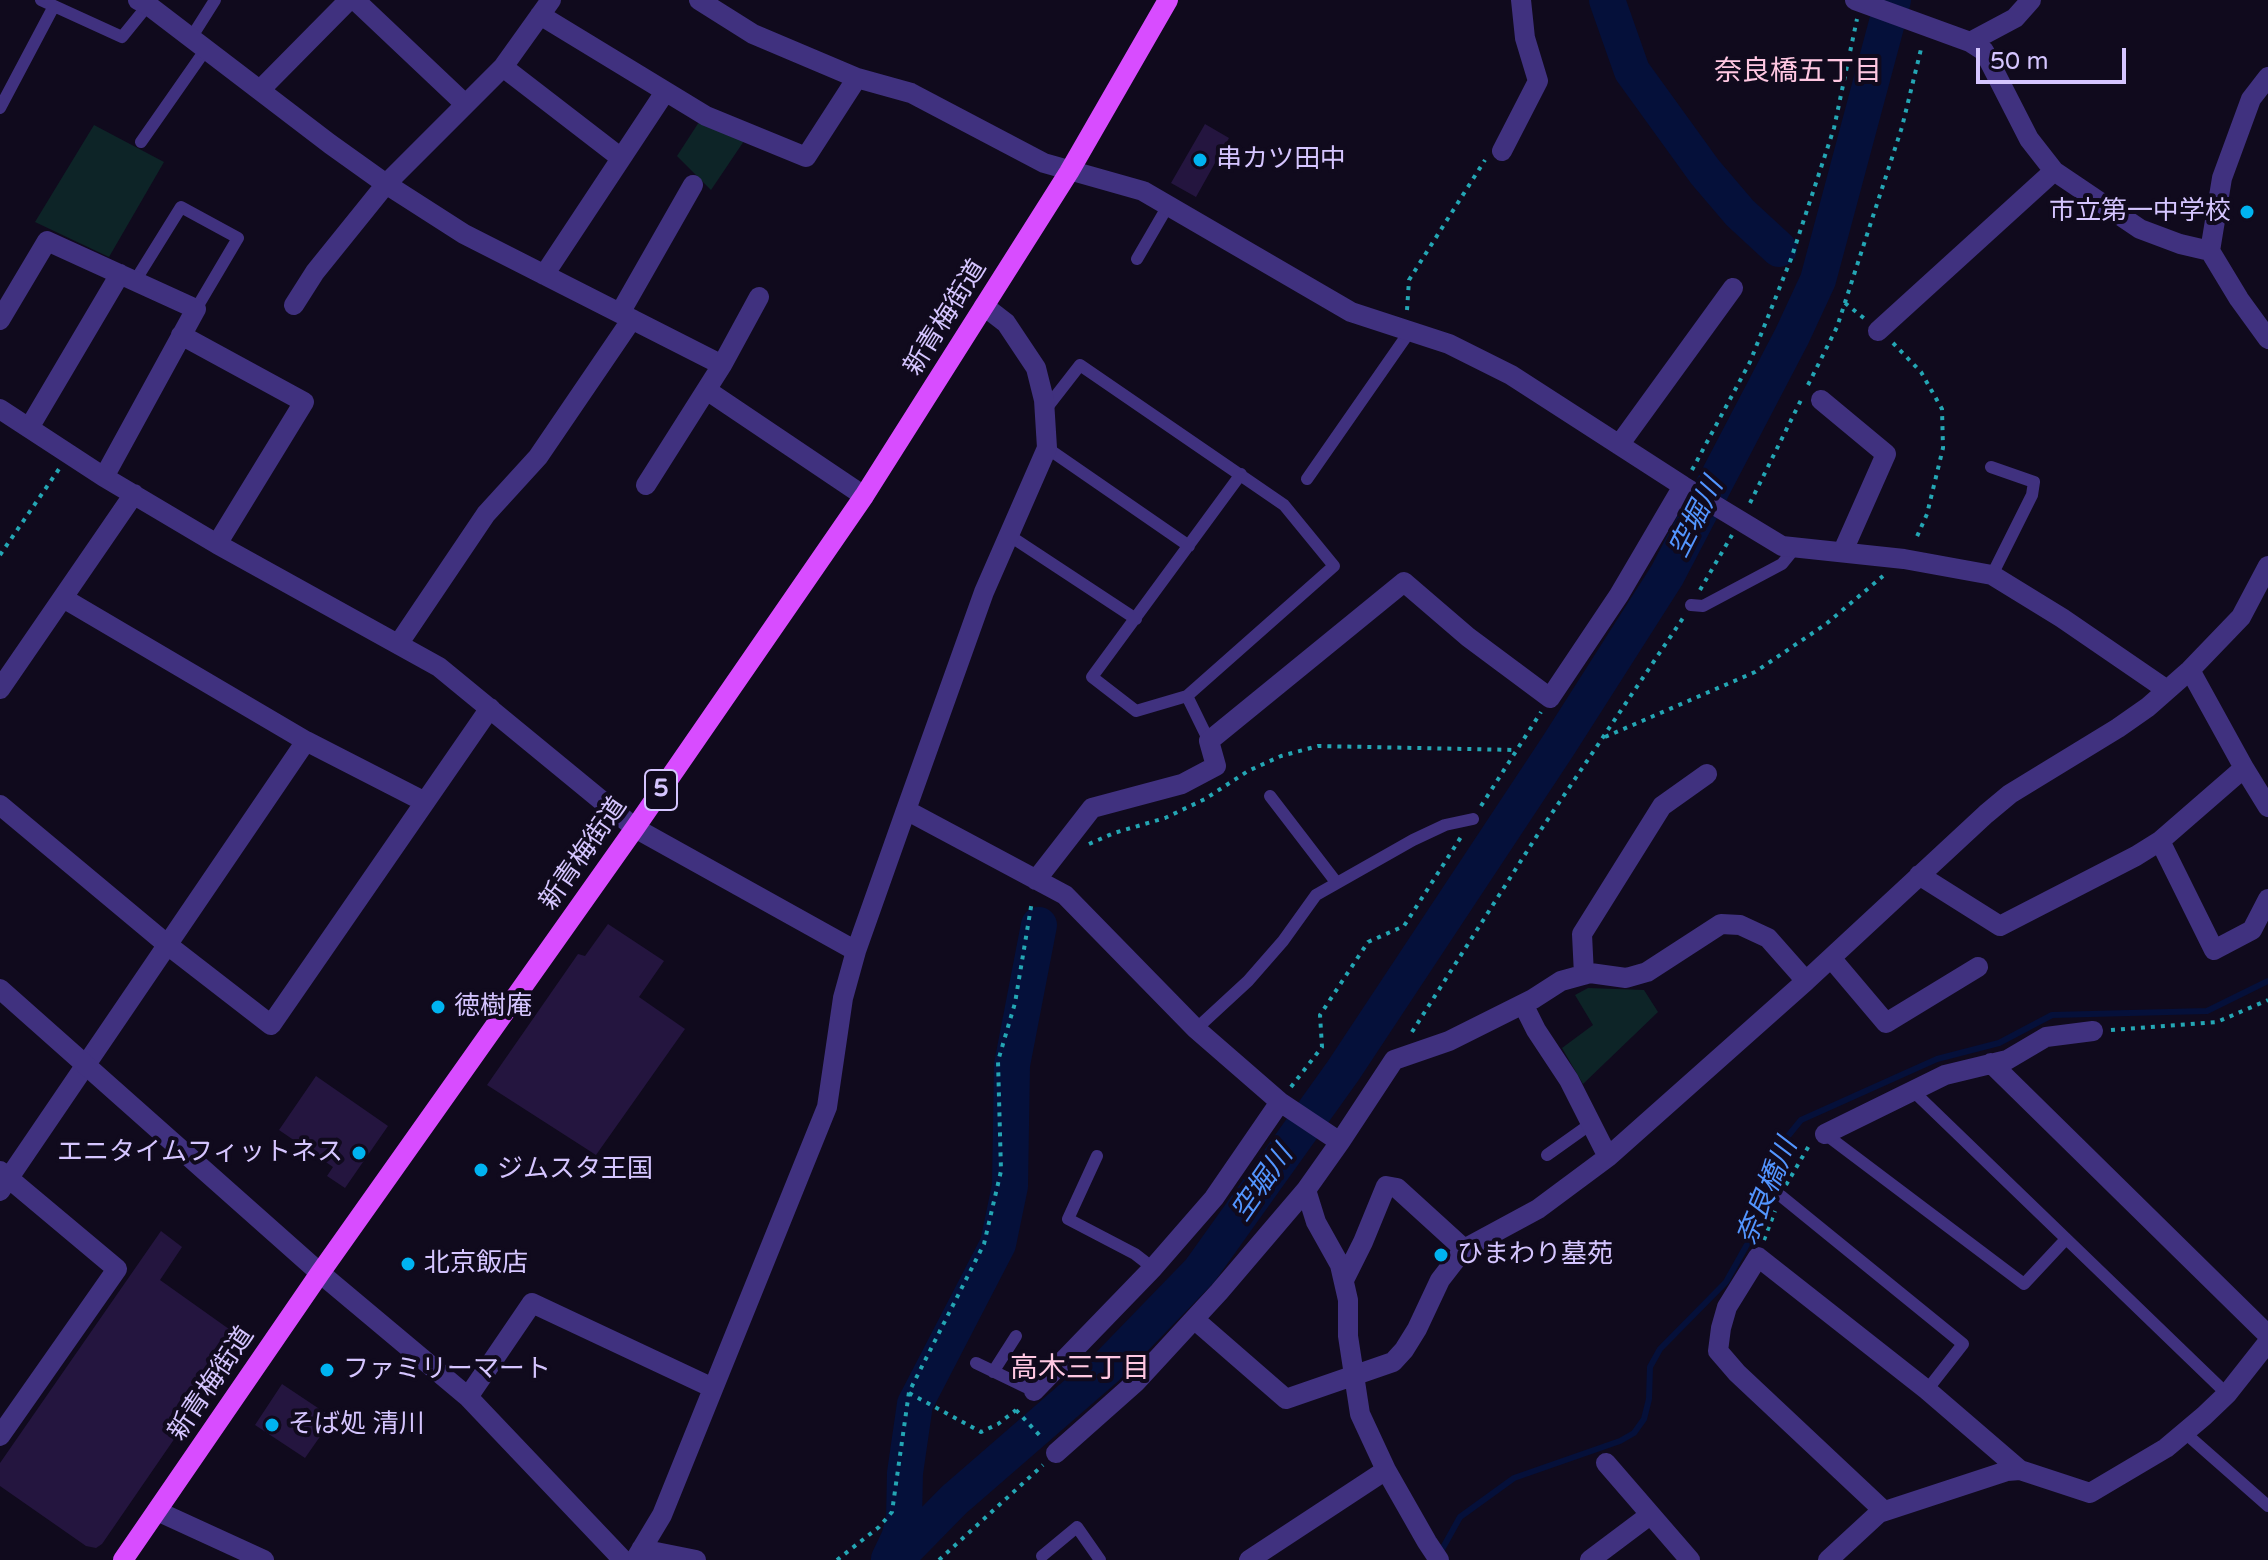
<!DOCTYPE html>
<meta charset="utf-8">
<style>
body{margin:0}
#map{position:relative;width:2268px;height:1560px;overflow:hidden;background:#100a1d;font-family:"Varela Round",sans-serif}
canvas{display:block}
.scale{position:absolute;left:1976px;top:48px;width:150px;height:36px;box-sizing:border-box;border:4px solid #d5c5ff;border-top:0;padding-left:10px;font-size:24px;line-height:28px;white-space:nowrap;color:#d5c5ff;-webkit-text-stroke:6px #100a1d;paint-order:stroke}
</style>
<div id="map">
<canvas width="2268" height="1560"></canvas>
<div class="scale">50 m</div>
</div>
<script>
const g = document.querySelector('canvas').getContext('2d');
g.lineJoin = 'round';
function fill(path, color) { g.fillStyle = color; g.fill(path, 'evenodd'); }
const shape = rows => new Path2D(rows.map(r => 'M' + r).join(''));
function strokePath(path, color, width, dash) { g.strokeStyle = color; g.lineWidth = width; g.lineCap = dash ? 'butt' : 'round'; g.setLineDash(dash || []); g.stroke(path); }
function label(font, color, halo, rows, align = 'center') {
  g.font = font + ' "Varela Round","Noto Sans JP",sans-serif'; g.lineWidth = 8; g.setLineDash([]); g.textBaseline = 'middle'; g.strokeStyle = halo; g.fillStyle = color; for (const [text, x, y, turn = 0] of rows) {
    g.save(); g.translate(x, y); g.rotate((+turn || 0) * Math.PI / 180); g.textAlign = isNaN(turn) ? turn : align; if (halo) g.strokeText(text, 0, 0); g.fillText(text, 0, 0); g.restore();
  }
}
const green = shape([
 [699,122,744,141,711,190,677,156],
 [94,125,164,162,109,257,35,222],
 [1588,988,1644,990,1658,1012,1583,1084,1562,1048,1593,1025,1575,995]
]);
const stream = shape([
 [1440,1553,1460,1517,1514,1478,1620,1441,1634,1433,1644,1419,1649,1399,1650,1367,1660,1349,1726,1282,1749,1241,1788,1136,1801,1120,1937,1059,1999,1043,2052,1015,2207,1011,2268,981]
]);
const river = shape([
 [1607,0,1632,71,1705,172,1740,213,1779,249],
 [889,1559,899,1538,904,1520,905,1473,915,1404,998,1244,1010,1186,1012,1065,1039,925],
 [895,1560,954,1500,1106,1368,1200,1271,1343,1071,1558,746,1667,575,1792,336,1818,280,1893,0]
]);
const building = shape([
 [1205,124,1229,138,1196,197,1171,183],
 [608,924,664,961,639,997,685,1029,596,1155,487,1085,578,954,585,956],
 [316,1076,388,1126,345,1188,327,1176,333,1167,279,1130],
 [161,1231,182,1247,160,1280,243,1339,102,1544,96,1548,86,1546,0,1486,0,1463],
 [282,1384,333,1418,305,1458,255,1425]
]);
const path = shape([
 [1845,303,1865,319],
 [1407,310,1409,280,1485,160],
 [1893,343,1921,372,1942,409,1943,448,1927,514,1915,541],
 [1808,385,1837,327,1902,127,1922,45],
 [1692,470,1750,362,1791,259,1834,128,1857,19],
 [1750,503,1801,400],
 [0,555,59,469],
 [1700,590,1732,535],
 [1605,737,1755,672,1826,624,1883,576],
 [1481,806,1541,712],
 [1089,844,1114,833,1165,818,1205,799,1248,771,1281,756,1318,746,1517,750],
 [2111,1030,2217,1022,2268,1000],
 [1412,1032,1538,834,1683,618],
 [1291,1087,1322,1047,1320,1015,1368,942,1404,926,1461,837],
 [1786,1185,1810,1144],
 [1764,1240,1775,1211],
 [909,1393,981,1432,998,1424,1016,1410],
 [1016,1410,1043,1439],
 [837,1560,879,1527,892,1512,909,1392,984,1244,1001,1171,998,1061,1015,1003,1032,901],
 [939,1560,1043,1465]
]);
const service = shape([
 [41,0,122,37,148,5],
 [191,38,215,0],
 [0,108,54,6],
 [141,142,206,49],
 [1137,259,1169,204],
 [135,281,181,207,238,238,196,309],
 [1045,410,1080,365,1284,505,1334,566,1187,696],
 [1047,448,1189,546],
 [1991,467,2034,482,2032,495,1992,575],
 [1307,479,1410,331],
 [1010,536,1136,619],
 [1691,605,1703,606,1782,564,1795,548],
 [1209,741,1187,696,1136,711,1092,677,1241,474],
 [1270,796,1336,882],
 [1196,1029,1248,981,1283,941,1316,895,1413,840,1445,825,1473,819],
 [1912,1090,2227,1394],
 [1825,1134,2024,1284,2066,1239],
 [1547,1155,1592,1123],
 [1097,1156,1068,1219,1135,1254,1153,1268],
 [1781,1196,1963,1344,1927,1390],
 [976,1363,1034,1391],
 [993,1372,1016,1336],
 [2184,1432,2268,1506],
 [1042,1556,1077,1527,1100,1560]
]);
const minor = shape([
 [138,0,148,5,330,144,386,184,464,234,722,365,646,485],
 [355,0,465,104],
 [699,0,753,34,857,78,911,93,1044,163,1143,191,1351,312,1449,344,1511,375,1683,486,1782,546,1904,559,1992,575,2062,618,2167,690],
 [1855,0,1970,42,2015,18,2031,0],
 [540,15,706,116,806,157,857,78],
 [1970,42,1984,51,2029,139,2054,171,2140,229,2180,244,2210,251],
 [503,67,621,158],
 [2268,77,2251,99,2222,178,2210,251,2239,299,2268,339],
 [261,89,349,0],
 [1502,151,1538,81,1525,38,1521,0],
 [544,275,665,92],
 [294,305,315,272,386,184,503,67,551,0],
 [620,313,693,185],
 [0,320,47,241,196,309,104,477],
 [1878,331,2054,171],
 [181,335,304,402,217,544],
 [722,365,759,297],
 [708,391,864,496],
 [1821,400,1886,454,1843,551],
 [0,409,104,477,217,544,439,667,635,828,856,951],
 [29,428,120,274],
 [1619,445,1733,288],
 [63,598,306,741,425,802],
 [399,643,486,514,538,457,632,319],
 [0,689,134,494],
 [2244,768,2268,807],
 [0,805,169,946,271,1025,490,708],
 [906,810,984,592,1047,448,1044,400,1036,368,1006,323,984,306],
 [2160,841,2214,950,2252,930,2268,899],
 [1919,875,2000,926,2136,856,2160,841,2244,768,2190,670],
 [1036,880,1092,808,1182,784,1216,766,1209,741,1404,582,1468,637,1550,698,1619,595,1683,486],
 [1831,958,1886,1023,1978,967],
 [1584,975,1582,934,1662,806,1707,774],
 [1523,1004,1536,1030,1569,1080,1608,1157],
 [1991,1063,2268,1335],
 [1825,1134,1945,1075,2007,1060,2046,1037,2093,1031],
 [0,1171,117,1269,0,1436],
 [1306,1190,1316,1222,1340,1265,1348,1300,1348,1336,1360,1414,1386,1470,1427,1542,1439,1560],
 [0,1191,306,741],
 [320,1273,468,1397,623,1560],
 [1344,1280,1363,1242,1386,1186,1397,1188,1464,1249],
 [1194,1319,1286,1399,1393,1362,1404,1350,1417,1329,1440,1280,1464,1249,1538,1209,1608,1157,1806,981],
 [1034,1391,1153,1268,1214,1198,1280,1102],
 [468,1397,532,1303,713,1388],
 [1056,1453,1136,1382,1219,1292,1306,1190,1340,1142],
 [1606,1463,1690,1560],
 [157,1511,264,1560],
 [1884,1511,1737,1373,1718,1351,1721,1328,1727,1307,1758,1257,1927,1390,2020,1470],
 [641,1549,696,1560],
 [635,1560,662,1515,827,1107,843,998,856,951,906,810,1065,895,1196,1029,1280,1102,1340,1142,1394,1060,1449,1041,1533,999,1561,981,1590,973,1626,978,1647,972,1721,924,1740,925,1768,938,1806,981,1986,814,2010,794,2118,728,2148,707,2190,670,2241,617,2268,566],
 [1249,1560,1386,1470],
 [1590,1560,1650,1515],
 [1828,1560,1879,1513,2007,1471,2020,1470,2090,1493,2166,1448,2204,1416,2227,1394,2268,1342]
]);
const tertiary = shape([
 [0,989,320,1273]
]);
const primary = shape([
 [123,1560,320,1273,635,828,864,496,1069,172,1168,0]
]);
const markers = [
 [1200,160,8,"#00b3f0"],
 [2247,212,8,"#00b3f0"],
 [438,1007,8,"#00b3f0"],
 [359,1153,8,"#00b3f0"],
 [481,1170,8,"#00b3f0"],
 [1441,1255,8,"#00b3f0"],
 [408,1264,8,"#00b3f0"],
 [327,1370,8,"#00b3f0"],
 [272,1425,8,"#00b3f0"]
];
const shields = [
 [661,790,32]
];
const shieldNames = [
 ["5",661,790]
];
const poiNames = [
 ["串カツ田中",1216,160],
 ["市立第一中学校",2231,212,"right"],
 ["徳樹庵",454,1007],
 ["エニタイムフィットネス",343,1153,"right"],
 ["ジムスタ王国",497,1170],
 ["ひまわり墓苑",1457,1255],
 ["北京飯店",424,1264],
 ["ファミリーマート",343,1370],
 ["そば処 清川",288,1425]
];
const streetNames = [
 ["新青梅街道",946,318,-58],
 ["新青梅街道",584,854,-55],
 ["新青梅街道",212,1384,-56]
];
const neighbourhoodNames = [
 ["奈良橋五丁目",1798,73],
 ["高木三丁目",1080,1370]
];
const waterNames = [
 ["空堀川",1697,518,-63],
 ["空堀川",1263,1184,-55],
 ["奈良橋川",1768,1192,-67]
];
fill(green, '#0d2427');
strokePath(stream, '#05103a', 6);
strokePath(river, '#05103a', 36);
fill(building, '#24153f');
strokePath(path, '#24a6b4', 4, [4, 6]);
strokePath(service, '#40317f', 12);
strokePath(minor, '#40317f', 20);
strokePath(tertiary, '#40317f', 20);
strokePath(primary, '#d84cff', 20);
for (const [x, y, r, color] of markers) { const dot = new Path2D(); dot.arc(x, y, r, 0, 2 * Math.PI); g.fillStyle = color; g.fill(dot); strokePath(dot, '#100a1d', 3); }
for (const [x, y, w] of shields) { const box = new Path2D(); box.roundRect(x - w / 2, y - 20, w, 40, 6); g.fillStyle = '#100a1d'; g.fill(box); strokePath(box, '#d5c5ff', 2); }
label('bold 24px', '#d5c5ff', null, shieldNames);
label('26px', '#d5c5ff', '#100a1d', poiNames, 'left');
label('26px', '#d5c5ff', '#100a1d', streetNames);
label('28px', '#ffc7e2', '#100a1d', neighbourhoodNames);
label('italic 28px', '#5395ff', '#100a1d', waterNames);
</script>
